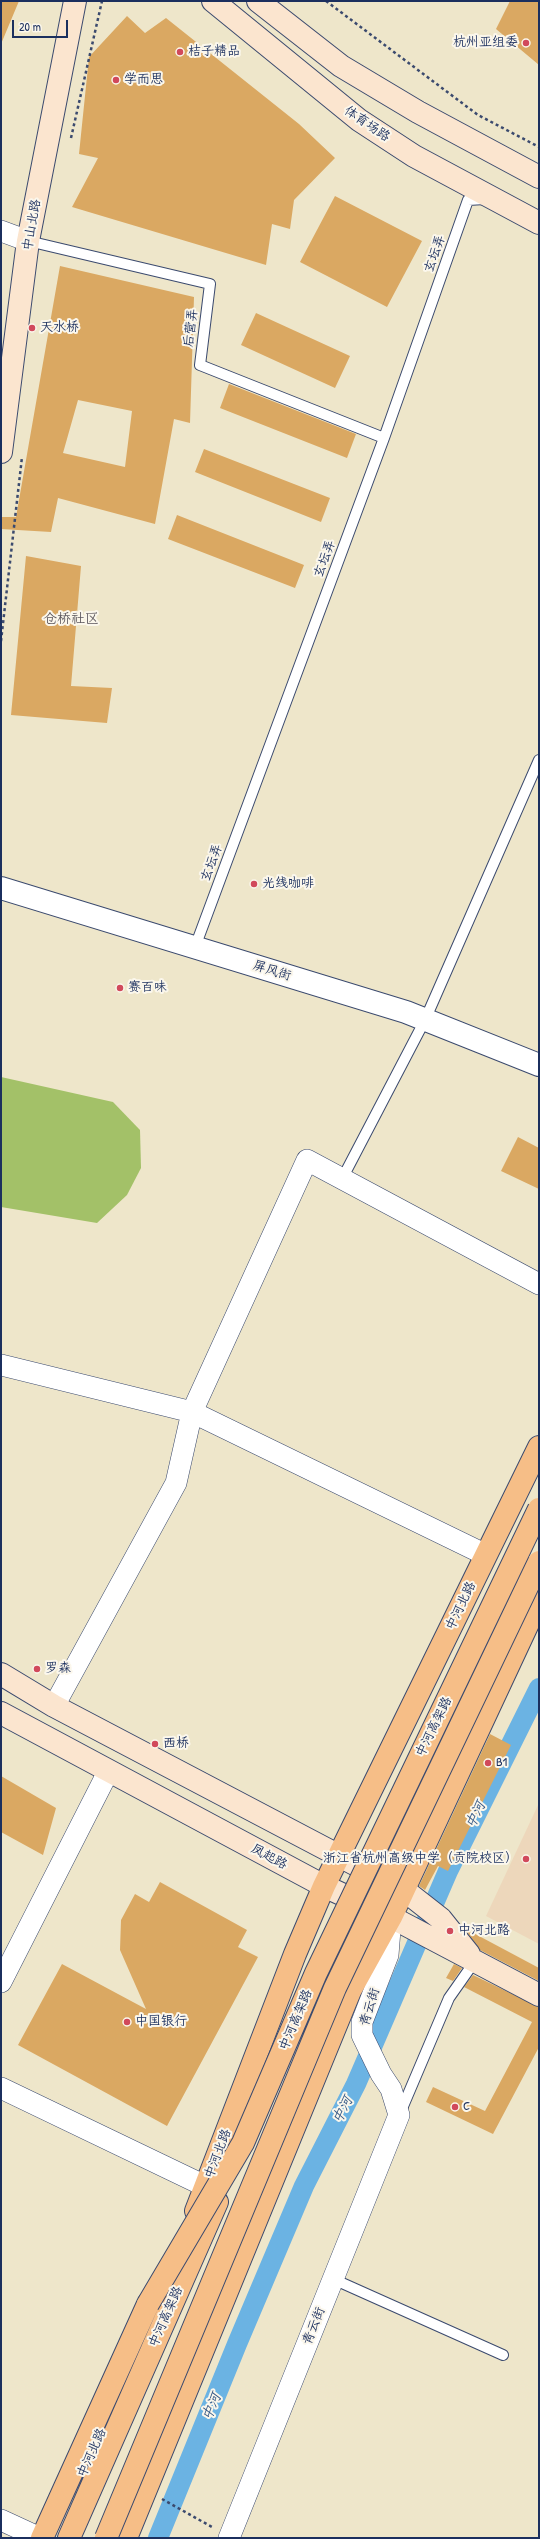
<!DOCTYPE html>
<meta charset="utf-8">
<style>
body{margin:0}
#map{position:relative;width:540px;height:2539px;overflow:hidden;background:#eee6ca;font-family:"Patrick Hand",sans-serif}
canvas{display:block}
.frame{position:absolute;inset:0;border:2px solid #1b2f5e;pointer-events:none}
.scale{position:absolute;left:12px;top:20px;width:56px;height:18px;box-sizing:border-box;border:2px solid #1b2f5e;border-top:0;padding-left:5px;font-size:12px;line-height:14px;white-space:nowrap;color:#1b2f5e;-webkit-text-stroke:3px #fbf7ec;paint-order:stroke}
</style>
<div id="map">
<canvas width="540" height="2539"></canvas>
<div class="frame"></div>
<div class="scale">20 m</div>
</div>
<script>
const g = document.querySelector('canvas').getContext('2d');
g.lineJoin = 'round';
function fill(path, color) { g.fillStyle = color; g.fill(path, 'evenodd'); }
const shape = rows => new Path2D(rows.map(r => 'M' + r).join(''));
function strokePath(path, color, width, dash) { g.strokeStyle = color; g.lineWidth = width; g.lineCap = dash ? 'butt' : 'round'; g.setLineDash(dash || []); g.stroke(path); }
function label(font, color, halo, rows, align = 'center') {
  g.font = font + ' "Patrick Hand","LXGW WenKai TC",sans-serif'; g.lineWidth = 4; g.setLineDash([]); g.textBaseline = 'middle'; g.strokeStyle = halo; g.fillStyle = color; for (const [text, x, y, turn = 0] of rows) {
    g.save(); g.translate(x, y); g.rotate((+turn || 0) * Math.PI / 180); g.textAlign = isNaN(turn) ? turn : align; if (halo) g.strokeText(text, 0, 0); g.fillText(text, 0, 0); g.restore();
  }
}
const built = shape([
 [539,1803,539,1944,486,1916]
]);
const green = shape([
 [1,1077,113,1102,140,1130,141,1168,127,1195,97,1223,1,1207]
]);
const canal = shape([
 [158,2538,237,2344,304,2186,356,2084,448,1871,539,1688]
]);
const building = shape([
 [1,1,19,1,1,44],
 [510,1,539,1,539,65,496,29],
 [127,16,145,33,166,18,299,124,335,158,294,200,290,229,272,224,266,265,72,207,98,158,79,154,89,57],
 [335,196,422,241,387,307,300,262],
 [60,266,194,297,190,423,174,419,155,524,58,498,51,532,1,529,1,517,16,517],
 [78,400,132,411,125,467,63,453],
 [256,313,350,356,335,388,241,345],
 [229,384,356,434,347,458,220,408],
 [204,449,330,498,321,522,195,472],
 [177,515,304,565,295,588,168,539],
 [26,556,81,566,71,686,112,688,107,723,11,715],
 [518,1137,539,1148,539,1189,501,1171],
 [490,1734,511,1745,448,1871,438,1866,425,1890,419,1886],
 [1,1776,56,1808,43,1855,1,1832],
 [160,1882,247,1930,238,1947,258,1957,167,2126,18,2045,62,1964,146,2009,120,1950,121,1920,135,1894,149,1902],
 [464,1928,539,1968,539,1981,480,1950],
 [454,1964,462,1968,453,1981,446,1978],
 [473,1975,539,2007,539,2047,493,2134,426,2102,433,2087,485,2111,532,2022,464,1987]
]);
const path = shape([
 [326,1,478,115,539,147],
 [71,138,102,1],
 [1,641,22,457],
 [162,2499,212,2527]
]);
const service = shape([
 [28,241,210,284,200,365,384,438],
 [195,947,384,438,468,200,485,199],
 [342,1179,425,1020,539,760],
 [401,2111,449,1998,475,1961],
 [333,2279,503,2355]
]);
const minor = shape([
 [1,231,28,241],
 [1,1365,192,1412,486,1555],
 [54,1706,176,1483,192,1412,307,1160,539,1284],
 [1,1982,108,1772],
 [1,2088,205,2186],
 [1,2520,40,2538],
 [229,2538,399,2115,391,2089,381,2074,362,2035,362,2022,388,1955,391,1917]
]);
const tertiary = shape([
 [1,888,406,1012,539,1065]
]);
const secondary = shape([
 [213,1,359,120,414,156,539,223],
 [258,1,341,66,418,112,539,177],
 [1,452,28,241,75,1],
 [1,1674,54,1706,404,1890,441,1919,469,1954],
 [1,1713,324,1886,391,1917,539,1995]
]);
const primary = shape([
 [196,2211,295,1954,324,1886,539,1447],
 [126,2538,350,1991,391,1917,539,1600]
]);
const trunk = shape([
 [42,2538,148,2304],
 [69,2538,217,2202]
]);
const trunkBridge = shape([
 [148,2304,243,2143,316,1973,539,1509],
 [106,2538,335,1988,539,1562]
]);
const markers = [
 [526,43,4,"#d1495b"],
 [180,52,4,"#d1495b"],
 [116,80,4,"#d1495b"],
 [32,328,4,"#d1495b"],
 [254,884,4,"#d1495b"],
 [120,988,4,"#d1495b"],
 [37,1669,4,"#d1495b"],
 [155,1744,4,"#d1495b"],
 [488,1763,4,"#d1495b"],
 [526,1859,4,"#d1495b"],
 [450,1931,4,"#d1495b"],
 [127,2022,4,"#d1495b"],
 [455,2107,4,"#d1495b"]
];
const poiNames = [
 ["杭州亚组委",518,43,"right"],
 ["桔子精品",188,52],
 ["学而思",124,80],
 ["天水桥",40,328],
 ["光线咖啡",262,884],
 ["赛百味",128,988],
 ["罗森",45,1669],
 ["西桥",163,1744],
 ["B1",496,1763],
 ["浙江省杭州高级中学（贡院校区）",518,1859,"right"],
 ["中河北路",458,1931],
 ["中国银行",135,2022],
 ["C",463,2107]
];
const streetNames = [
 ["体育场路",367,124,34],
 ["中山北路",32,225,-80],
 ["玄坛弄",435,254,-71],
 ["后营弄",191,328,-83],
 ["玄坛弄",325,559,-70],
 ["玄坛弄",212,863,-70],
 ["屏风街",272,971,17],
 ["中河北路",461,1606,-64],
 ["中河高架路",434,1727,-64],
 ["凤起路",269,1857,28],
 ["青云街",370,2007,-73],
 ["中河高架路",296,2020,-67],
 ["中河北路",218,2154,-69],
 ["中河高架路",166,2317,-66],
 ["青云街",314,2326,-68],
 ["中河北路",92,2453,-66]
];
const neighbourhoodNames = [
 ["仓桥社区",71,619]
];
const waterNames = [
 ["中河",476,1815,-64],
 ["中河",343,2110,-63],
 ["中河",212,2407,-67]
];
fill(built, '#edd7bb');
fill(green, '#a3c168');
strokePath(canal, '#6bb3e3', 20);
fill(building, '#daa862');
strokePath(service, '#3b4a6e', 12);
strokePath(minor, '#3b4a6e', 22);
strokePath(tertiary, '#3b4a6e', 24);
strokePath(secondary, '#3b4a6e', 24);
strokePath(primary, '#3b4a6e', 24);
strokePath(trunk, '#3b4a6e', 24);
strokePath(path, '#3b4a6e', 2.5, [3, 3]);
strokePath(service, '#fff', 10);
strokePath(minor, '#fff', 21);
strokePath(tertiary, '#fff', 22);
strokePath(secondary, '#fbe5cf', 22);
strokePath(primary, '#f6be87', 22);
strokePath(trunk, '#f6be87', 22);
strokePath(trunkBridge, '#3b4a6e', 24, []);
strokePath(trunkBridge, '#f6be87', 22);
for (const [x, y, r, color] of markers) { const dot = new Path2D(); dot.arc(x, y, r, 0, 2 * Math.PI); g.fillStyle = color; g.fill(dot); strokePath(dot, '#fbf7ec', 1.5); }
label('13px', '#1b2f5e', '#fbf7ec', poiNames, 'left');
label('13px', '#1b2f5e', '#fbf7ec', streetNames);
label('14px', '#5e595f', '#fbf7ec', neighbourhoodNames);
label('italic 14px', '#335786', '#fbf7ec', waterNames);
</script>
